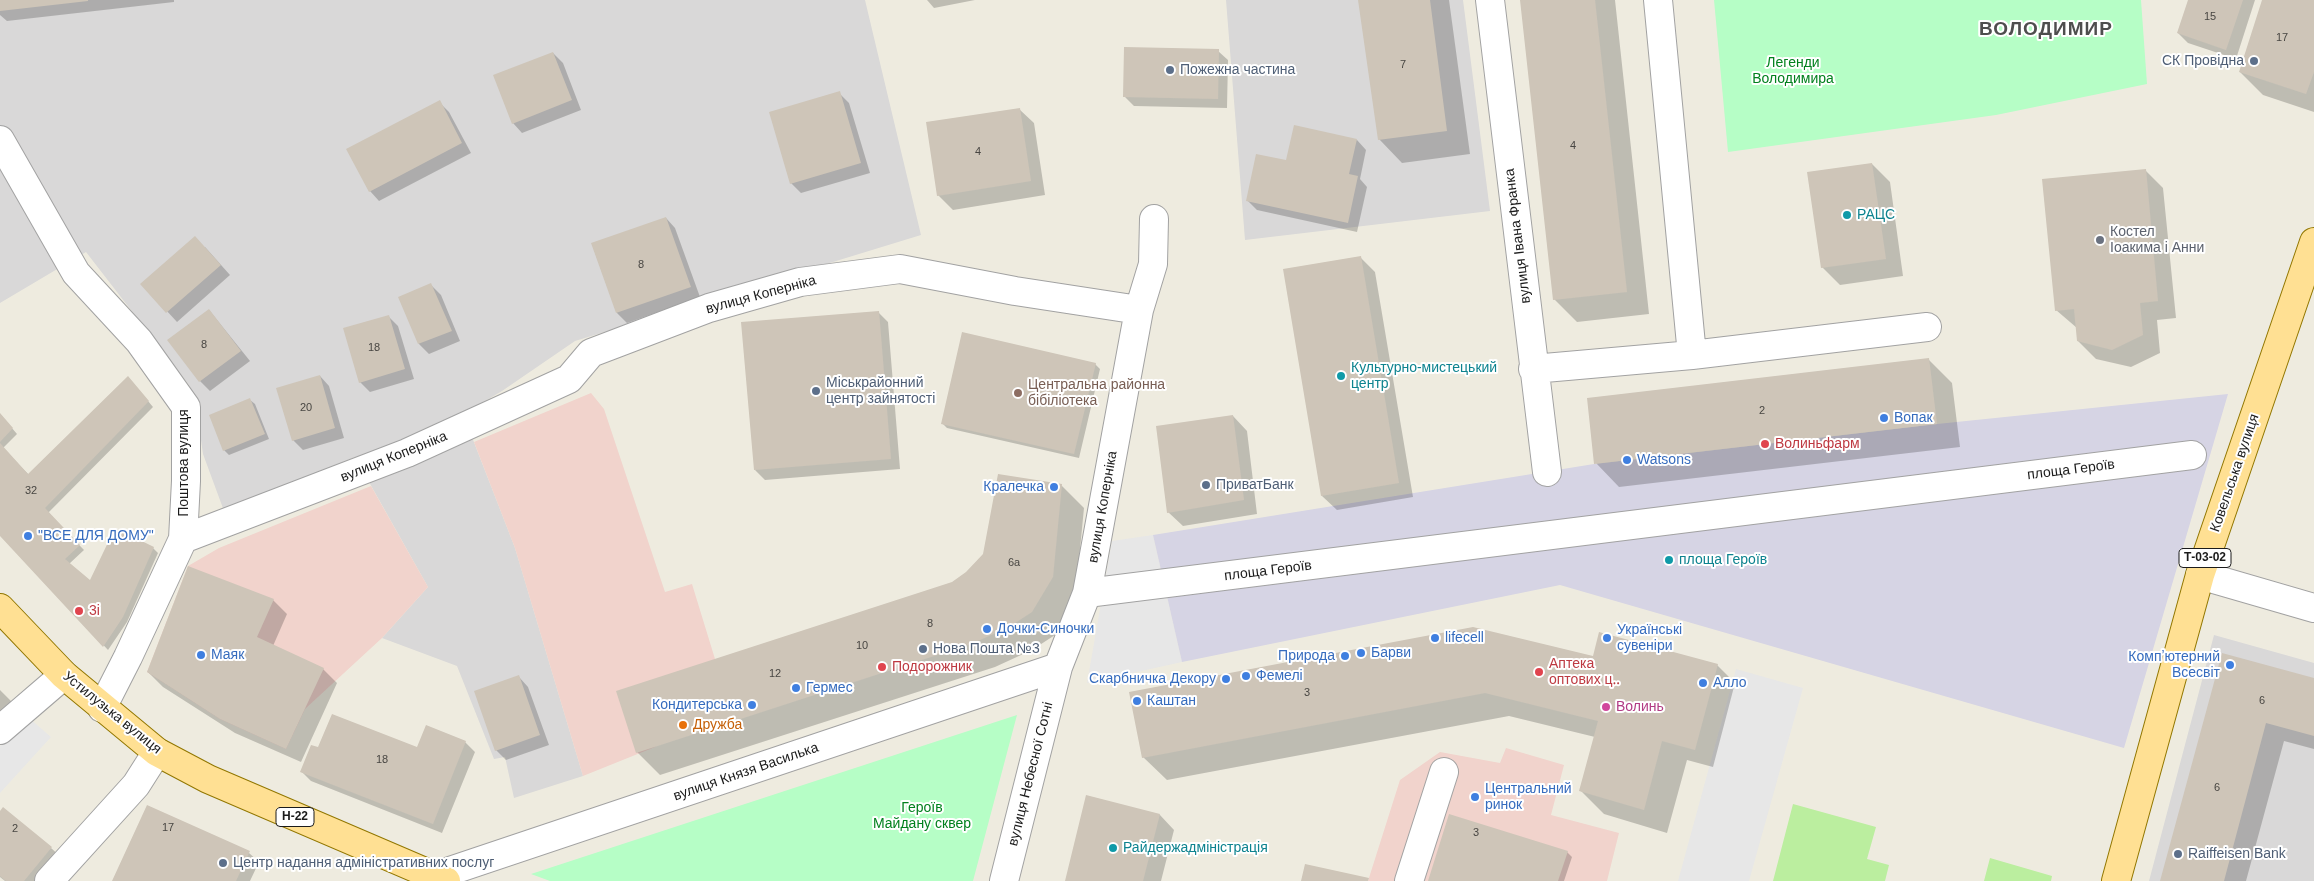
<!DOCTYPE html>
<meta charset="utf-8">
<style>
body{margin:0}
canvas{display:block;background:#eeebdf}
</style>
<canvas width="2314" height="881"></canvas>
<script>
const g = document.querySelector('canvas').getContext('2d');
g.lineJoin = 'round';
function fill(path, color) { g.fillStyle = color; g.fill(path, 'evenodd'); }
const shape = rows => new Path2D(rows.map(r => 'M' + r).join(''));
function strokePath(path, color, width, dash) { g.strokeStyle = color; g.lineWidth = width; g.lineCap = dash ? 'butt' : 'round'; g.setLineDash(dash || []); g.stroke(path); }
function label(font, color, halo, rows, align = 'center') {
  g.font = font + ' Arial,sans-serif'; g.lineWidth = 4; g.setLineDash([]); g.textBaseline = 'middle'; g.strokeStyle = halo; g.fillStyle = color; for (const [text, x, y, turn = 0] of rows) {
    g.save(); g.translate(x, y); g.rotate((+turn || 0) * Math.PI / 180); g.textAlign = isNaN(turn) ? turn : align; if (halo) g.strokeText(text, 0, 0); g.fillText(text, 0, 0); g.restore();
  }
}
const residential = shape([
 [0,0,865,0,921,235,575,341,502,391,463,414,515,548,583,776,514,798,505,757,494,759,457,666,382,638,428,587,355,457,224,511,203,454,197,412,189,385,86,252,0,303],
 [1226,0,1463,0,1490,211,1245,240],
 [2214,635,2314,663,2314,881,2149,881]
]);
const commercial = shape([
 [591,393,604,409,665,592,692,584,715,659,655,747,583,776,515,548,474,442],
 [371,486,428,587,382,638,305,709,286,749,220,719,147,672,188,566,219,548],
 [1506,748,1564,765,1551,815,1619,833,1607,881,1368,881,1400,780,1440,752,1500,763]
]);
const grass = shape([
 [1793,804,1876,827,1867,859,1889,865,1885,881,1773,881],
 [1990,858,2052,876,2051,881,1984,881]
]);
const park = shape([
 [1714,0,2141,0,2147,84,1996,115,1728,152],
 [1017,715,973,881,550,881,531,874]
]);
const parking = shape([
 [1153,535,1182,662,1087,683,1112,541],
 [1736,669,1803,688,1749,881,1678,881],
 [29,718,51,737,0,793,0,746]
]);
const plaza = shape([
 [2228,394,2124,748,1560,585,1182,662,1153,535,1594,464,1937,424]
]);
const shadow = shape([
 [0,0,174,0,174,2,7,21,0,15],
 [927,0,975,0,934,8],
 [1359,0,1449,0,1470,154,1402,163,1379,139],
 [1521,0,1615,0,1649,314,1577,322,1554,299],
 [2189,0,2255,0,2236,59,2188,43,2178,33],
 [2264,0,2314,0,2314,112,2263,95,2240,72],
 [1218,51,1228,60,1227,108,1134,106,1125,97],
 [553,53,563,63,581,110,522,133,513,123],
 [839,93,849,103,870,173,801,193,791,183],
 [439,102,449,112,471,153,379,201,370,191],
 [1019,109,1034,123,1045,195,953,210,938,195],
 [1357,140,1366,150,1360,179,1367,187,1357,232,1257,210,1247,200,1287,162],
 [1872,164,1890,182,1903,276,1840,285,1822,267],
 [2145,170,2163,188,2176,318,2157,320,2160,353,2131,367,2096,359,2078,341,2077,328,2056,310],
 [666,218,675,228,700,297,627,323,617,313,592,244],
 [205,247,230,275,177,322,142,284],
 [1360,257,1375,272,1413,497,1337,510,1322,496],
 [431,285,441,295,460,341,429,354,419,344,400,298],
 [209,310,250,361,210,391,200,381],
 [878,312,888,322,900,469,765,480,755,470],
 [388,316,398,326,414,379,370,392,360,382],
 [1929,360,1952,383,1960,447,1619,487,1596,463],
 [1095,364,1100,369,1079,458,947,428,942,423],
 [320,376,329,386,344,438,303,450,293,440],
 [133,383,153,407,48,513,84,550,69,564,91,582,153,548,158,553,127,622,108,650,0,534,0,414,17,434,3,448,29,475],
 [250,400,255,404,269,439,229,455,224,450],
 [1233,416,1247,431,1257,514,1183,526,1168,512],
 [1061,485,1084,508,1075,601,1055,635,1032,650,995,667,660,775,637,752,952,584,967,573],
 [273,600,287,614,273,646,323,669,337,683,301,762,235,733,163,687,148,672],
 [2223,654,2314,679,2314,749,2284,741,2246,881,2161,881],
 [1599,660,1717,665,1735,683,1713,767,1687,760,1667,833,1604,814,1581,791,1595,737,1509,716,1167,780,1143,757],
 [519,677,528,687,549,745,506,760,496,750],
 [0,690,14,704,0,718],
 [465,742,475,752,442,833,311,781,302,772,319,749,418,749],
 [1087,797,1160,815,1174,830,1161,881,1066,881],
 [148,806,249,853,259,862,250,881,114,881],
 [0,813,51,848,61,857,41,881,5,881,0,877],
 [1567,852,1572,857,1564,881,1429,881]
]);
const building = shape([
 [0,0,88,0,88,1,0,11],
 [1358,0,1430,0,1447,131,1378,140],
 [1520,0,1595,0,1627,292,1553,300],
 [2188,0,2243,0,2226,50,2177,33],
 [2262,0,2314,0,2314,72,2306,94,2239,72],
 [1124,47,1219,49,1218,99,1123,97],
 [553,52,572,100,512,124,493,75],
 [840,91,861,163,790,184,769,112],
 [440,100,462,143,369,192,346,149],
 [1020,108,1031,181,937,196,926,122],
 [1294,125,1357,139,1349,174,1358,176,1348,223,1246,201,1256,154,1286,160],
 [1872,163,1886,259,1821,268,1807,172],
 [2146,169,2158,301,2140,303,2143,335,2112,350,2077,341,2074,309,2055,311,2042,179],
 [666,217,691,287,616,313,591,243],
 [195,236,221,265,166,313,140,284],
 [1361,256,1399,483,1321,496,1283,269],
 [431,283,452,331,418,344,398,297],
 [209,309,241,351,199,382,167,340],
 [879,311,891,459,754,470,741,322],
 [389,315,405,369,359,383,343,328],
 [962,332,1096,363,1074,454,941,424],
 [1929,358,1937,424,1594,464,1587,398],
 [320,375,335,428,292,441,276,388],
 [128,376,149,401,45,508,80,545,65,559,90,580,115,528,154,547,123,617,103,647,0,536,0,443,28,474],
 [250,398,265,434,223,451,209,415],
 [0,413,13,428,0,442],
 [1233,415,1244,500,1167,513,1156,426],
 [998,474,1062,484,1053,577,1032,612,1009,627,971,644,636,753,616,691,952,582,966,572,983,554],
 [188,566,274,599,257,637,324,668,286,749,220,719,147,672],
 [1473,627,1593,656,1599,632,1718,664,1695,750,1662,741,1644,810,1579,791,1598,721,1485,693,1142,758,1129,692],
 [2222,653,2314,678,2314,736,2266,723,2224,881,2160,881],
 [519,675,540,735,495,751,474,691],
 [332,714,417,747,426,725,466,741,433,824,300,772,311,745,318,747],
 [1086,795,1160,814,1143,881,1065,881],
 [147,805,250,851,236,881,112,881],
 [3,807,52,847,24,881,6,881,0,876,0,811],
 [1449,814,1568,851,1558,881,1428,881],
 [1305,864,1369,878,1368,881,1301,881]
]);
const minor = shape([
 [1490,0,1547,472],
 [1658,0,1692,355],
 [0,140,76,273,139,341,186,407,186,481,183,539,128,657,102,708],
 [1139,310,1153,264,1154,219],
 [1533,369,1692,355,1927,327],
 [183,539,407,453,569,379,591,353,709,308,800,282,900,269,1015,291,1139,310,1087,593,1058,667,1004,881],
 [2200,575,2314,608],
 [1087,593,2192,455],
 [0,730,64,675],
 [435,876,1058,667],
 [49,881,136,785,157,752],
 [1409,881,1444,772]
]);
const major = shape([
 [0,608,64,675,157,752,208,779,446,881],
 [2116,881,2200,575,2314,242]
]);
const markers = [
 [2254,61,5,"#5c6f8a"],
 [1170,70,5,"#5c6f8a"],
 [1847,215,5,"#0f9aa8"],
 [2100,240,5,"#6b7280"],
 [1341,376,5,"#0f9aa8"],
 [816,391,5,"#5c6f8a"],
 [1018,393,5,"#8d6e63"],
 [1884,418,5,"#3f7fe0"],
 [1765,444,5,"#e0444e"],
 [1627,460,5,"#3f7fe0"],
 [1206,485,5,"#5c6f8a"],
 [1054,487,5,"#3f7fe0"],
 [28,536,5,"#3f7fe0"],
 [1669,560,5,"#0f9aa8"],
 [79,611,5,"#e0444e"],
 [987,629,5,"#3f7fe0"],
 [1435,638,5,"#3f7fe0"],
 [1607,638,5,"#3f7fe0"],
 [923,649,5,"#5c6f8a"],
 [1361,653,5,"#3f7fe0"],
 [201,655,5,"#3f7fe0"],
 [1345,656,5,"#3f7fe0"],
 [2230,665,5,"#3f7fe0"],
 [882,667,5,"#e0444e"],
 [1539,672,5,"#e0444e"],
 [1246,676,5,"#3f7fe0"],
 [1226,679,5,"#3f7fe0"],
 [1703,683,5,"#3f7fe0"],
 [796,688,5,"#3f7fe0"],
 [1137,701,5,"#3f7fe0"],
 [752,705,5,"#3f7fe0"],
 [1606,707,5,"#d1479c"],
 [683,725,5,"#e8710a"],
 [1475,797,5,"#3f7fe0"],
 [1113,848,5,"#0f9aa8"],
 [2178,854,5,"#5c6f8a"],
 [223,863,5,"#5c6f8a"]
];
const numberNames = [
 ["15",2210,17],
 ["17",2282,38],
 ["7",1403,65],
 ["4",1573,146],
 ["4",978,152],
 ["8",641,265],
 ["8",204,345],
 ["18",374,348],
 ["20",306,408],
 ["2",1762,411],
 ["32",31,491],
 ["6а",1014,563],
 ["8",930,624],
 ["10",862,646],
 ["12",775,674],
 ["3",1307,693],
 ["6",2262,701],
 ["18",382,760],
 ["6",2217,788],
 ["17",168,828],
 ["2",15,829],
 ["3",1476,833]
];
const shields = [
 [2205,558,52],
 [295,817,38]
];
const shieldNames = [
 ["Т-03-02",2205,558],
 ["Н-22",295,817]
];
const serviceNames = [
 ["СК Провідна",2244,61,"right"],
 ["Пожежна частина",1180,70],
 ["Міськрайонний",826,383],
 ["центр зайнятості",826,399],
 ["ПриватБанк",1216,485],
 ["Нова Пошта №3",933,649],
 ["Raiffeisen Bank",2188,854],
 ["Центр надання адміністративних послуг",233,863]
];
const parkNames = [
 ["Легенди",1793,63],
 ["Володимира",1793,79],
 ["Героїв",922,808],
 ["Майдану сквер",922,824]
];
const cultureNames = [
 ["РАЦС",1857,215],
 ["Культурно-мистецький",1351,368],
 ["центр",1351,384],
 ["площа Героїв",1679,560],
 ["Райдержадміністрація",1123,848]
];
const worshipNames = [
 ["Костел",2110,232],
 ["Іоакима і Анни",2110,248]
];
const streetNames = [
 ["вулиця Івана Франка",1518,236,-97],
 ["вулиця Коперніка",761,295,-15],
 ["вулиця Коперніка",394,457,-22],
 ["Поштова вулиця",184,463,-90],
 ["площа Героїв",2071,470,-7],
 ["Ковельська вулиця",2235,473,-71],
 ["вулиця Коперніка",1103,507,-80],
 ["площа Героїв",1268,571,-7],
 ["Устилузька вулиця",112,713,39],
 ["вулиця Князя Василька",746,772,-19],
 ["вулиця Небесної Сотні",1031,774,-76]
];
const educationNames = [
 ["Центральна районна",1028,385],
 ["бібіліотека",1028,401]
];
const shopNames = [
 ["Вопак",1894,418],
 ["Watsons",1637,460],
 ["Кралечка",1044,487,"right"],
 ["\"ВСЕ ДЛЯ ДОМУ\"",38,536],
 ["Дочки-Синочки",997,629],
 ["Українські",1617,630],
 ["сувеніри",1617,646],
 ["lifecell",1445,638],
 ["Барви",1371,653],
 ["Маяк",211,655],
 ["Природа",1335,656,"right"],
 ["Компʼютерний",2220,657,"right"],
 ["Всесвіт",2220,673,"right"],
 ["Фемелі",1256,676],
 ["Скарбничка Декору",1216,679,"right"],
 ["Алло",1713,683],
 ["Гермес",806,688],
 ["Каштан",1147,701],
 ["Кондитерська",742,705,"right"],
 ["Центральний",1485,789],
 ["ринок",1485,805]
];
const healthNames = [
 ["Волиньфарм",1775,444],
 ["3і",89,611],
 ["Аптека",1549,664],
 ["оптових ц‥",1549,680],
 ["Подорожник",892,667]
];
const hotelNames = [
 ["Волинь",1616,707]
];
const foodNames = [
 ["Дружба",693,725]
];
const districtNames = [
 ["ВОЛОДИМИР",2046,30]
];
fill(residential, '#d9d8d8');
fill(commercial, '#f1d3cc');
fill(grass, '#bbee9f');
fill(park, '#b6fec6');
fill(parking, '#e7e7e7');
fill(plaza, '#d6d4e4');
fill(shadow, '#0003');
fill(building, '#cec5b8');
strokePath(minor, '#a2a2a2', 30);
strokePath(major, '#927700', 30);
strokePath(minor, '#fff', 28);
strokePath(major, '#ffe093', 28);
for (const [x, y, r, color] of markers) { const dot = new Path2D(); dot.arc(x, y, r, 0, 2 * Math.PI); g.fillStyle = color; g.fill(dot); strokePath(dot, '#fff', 2); }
label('11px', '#484642', null, numberNames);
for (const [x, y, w] of shields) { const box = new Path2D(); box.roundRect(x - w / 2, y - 9.5, w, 19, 4); g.fillStyle = '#fff'; g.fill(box); strokePath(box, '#1b1b1b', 1); }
label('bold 12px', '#1b1b1b', null, shieldNames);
label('14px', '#4e5e75', '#fff', serviceNames, 'left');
label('14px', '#02811e', '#fff', parkNames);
label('14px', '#0d838f', '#fff', cultureNames, 'left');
label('14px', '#5b616d', '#fff', worshipNames, 'left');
label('14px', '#1b1b1b', '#fff', streetNames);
label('14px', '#785e54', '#fff', educationNames, 'left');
label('14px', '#366cbe', '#fff', shopNames, 'left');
label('14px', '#be3a42', '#fff', healthNames, 'left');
label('14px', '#b23c85', '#fff', hotelNames, 'left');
label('14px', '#c56008', '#fff', foodNames, 'left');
g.letterSpacing = '1px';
label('bold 19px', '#4e4e4e', '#fff', districtNames);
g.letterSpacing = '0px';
</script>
